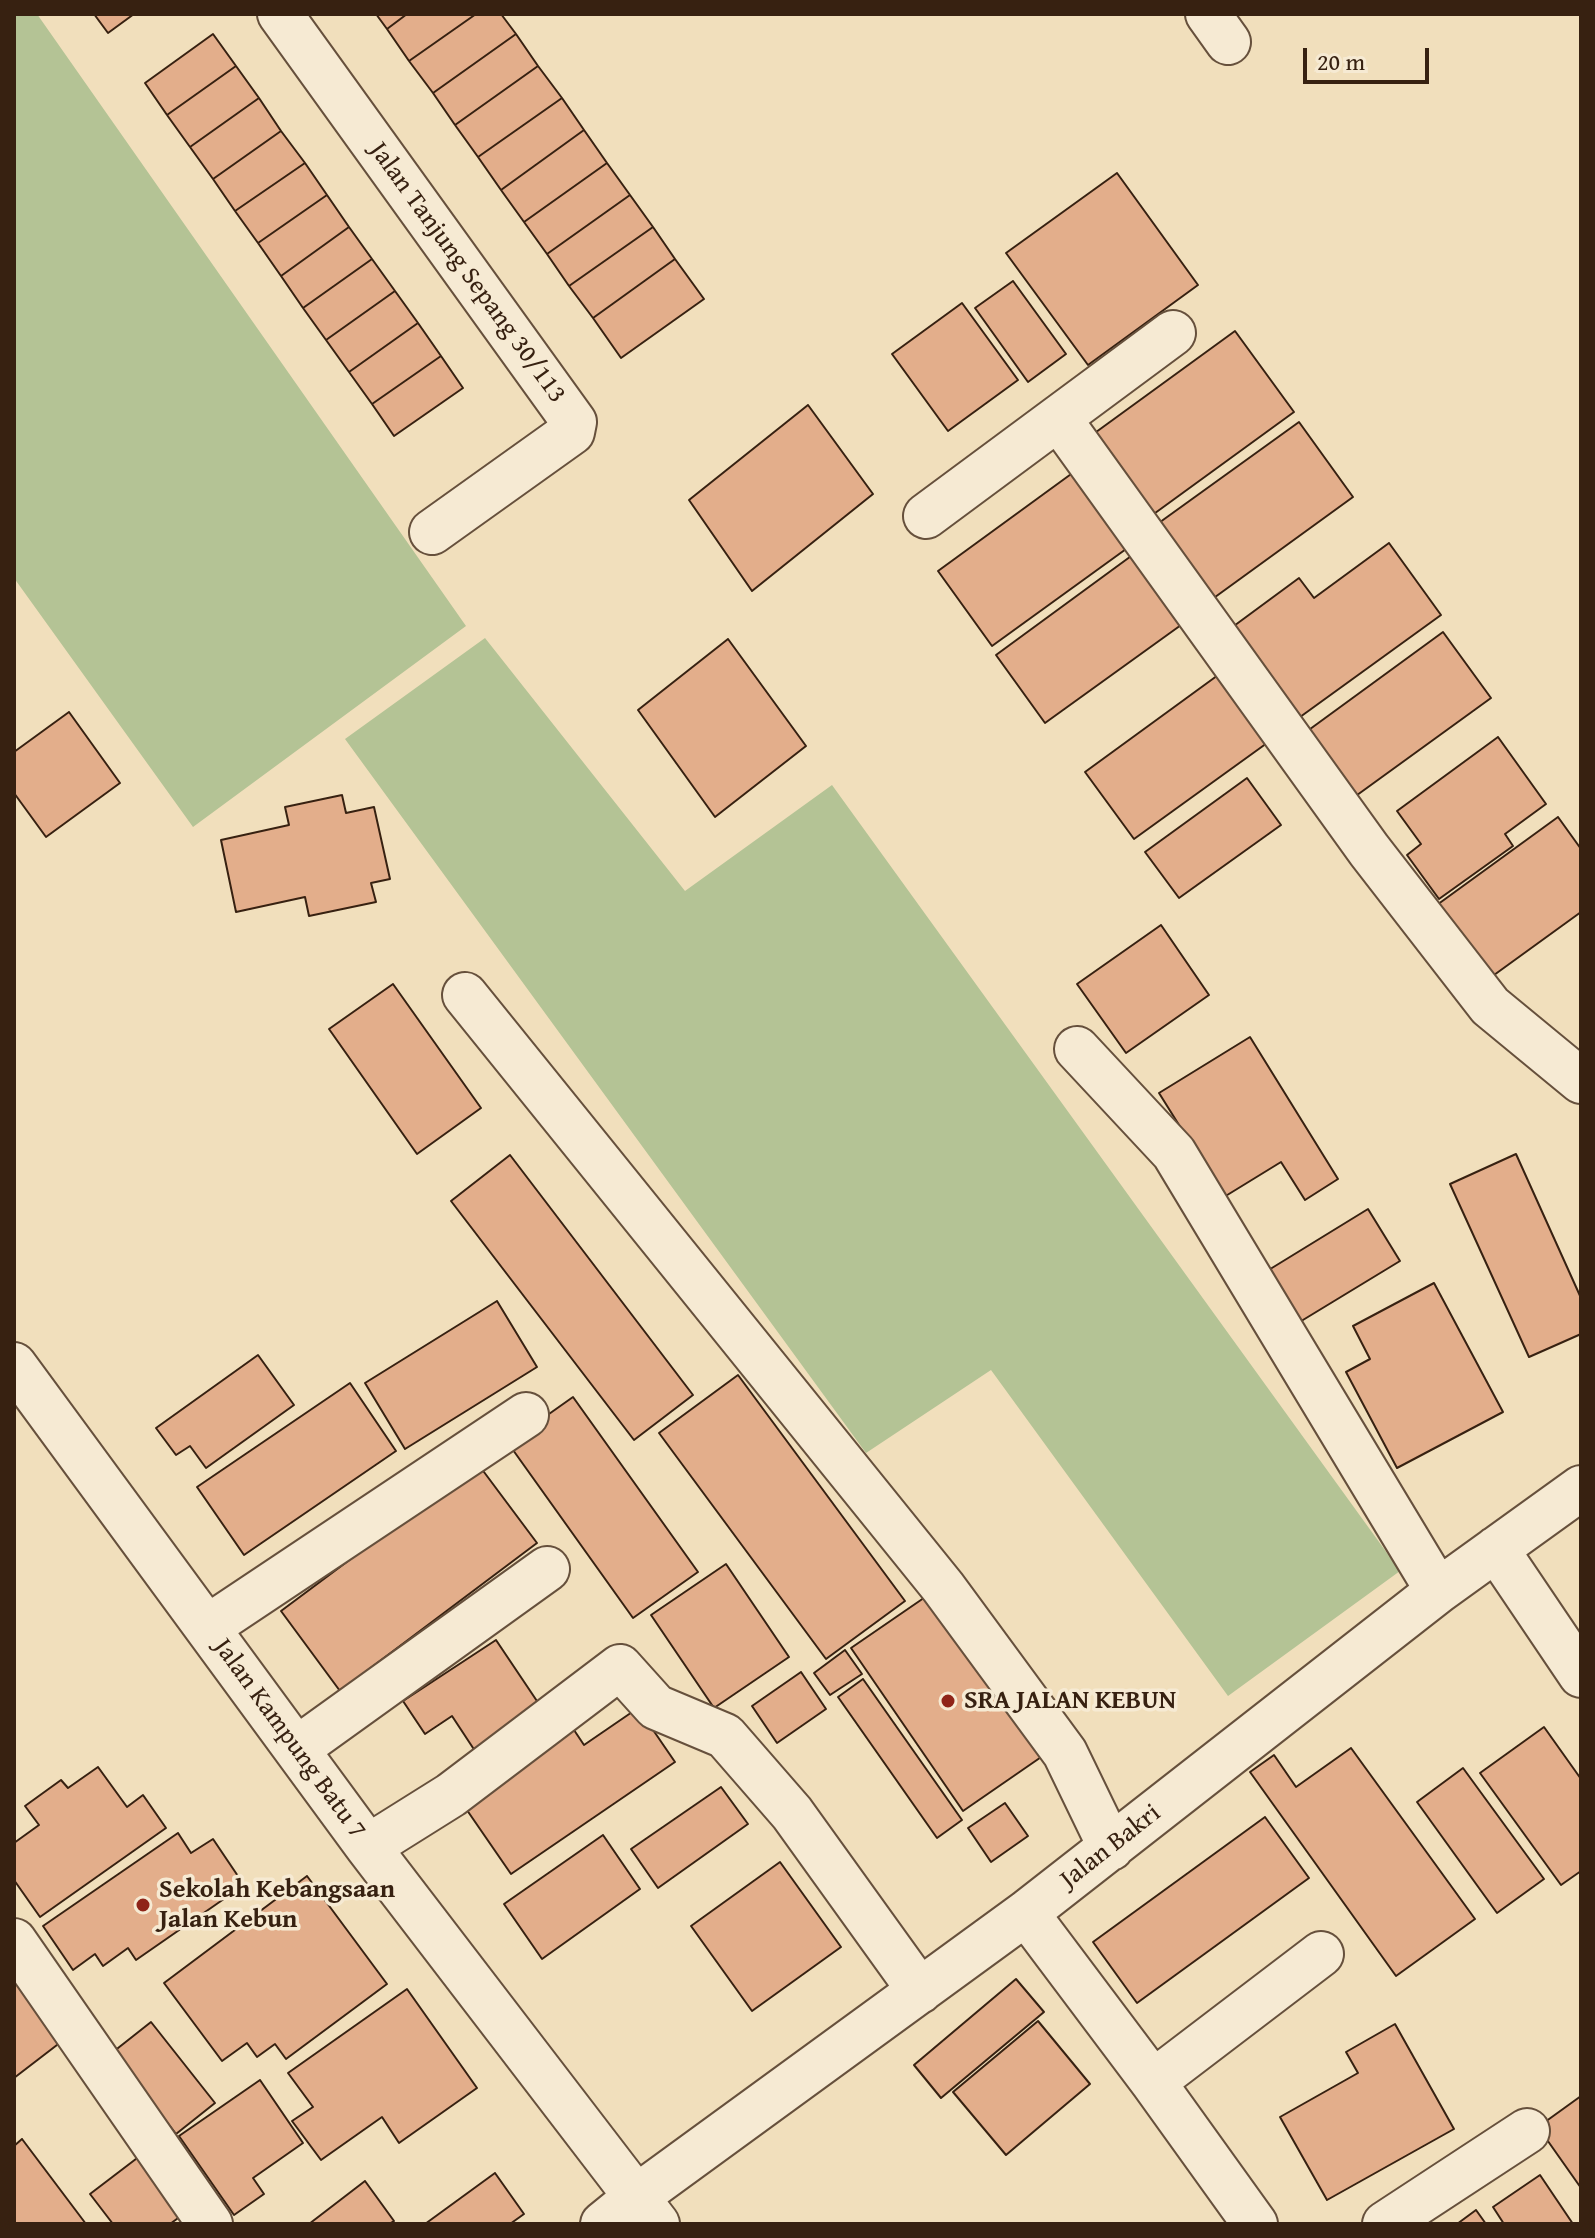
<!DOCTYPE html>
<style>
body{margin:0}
#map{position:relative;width:1595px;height:2238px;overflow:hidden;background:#f1dfbc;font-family:"Gentium Book Plus",serif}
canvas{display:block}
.frame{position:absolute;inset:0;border:16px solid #372111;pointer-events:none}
.scale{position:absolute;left:1303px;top:48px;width:126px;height:36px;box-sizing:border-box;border:4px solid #372111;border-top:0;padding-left:10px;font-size:24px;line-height:28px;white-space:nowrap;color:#372111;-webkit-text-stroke:6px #f6ead3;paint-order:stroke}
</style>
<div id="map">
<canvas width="1595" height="2238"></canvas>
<div class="frame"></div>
<div class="scale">20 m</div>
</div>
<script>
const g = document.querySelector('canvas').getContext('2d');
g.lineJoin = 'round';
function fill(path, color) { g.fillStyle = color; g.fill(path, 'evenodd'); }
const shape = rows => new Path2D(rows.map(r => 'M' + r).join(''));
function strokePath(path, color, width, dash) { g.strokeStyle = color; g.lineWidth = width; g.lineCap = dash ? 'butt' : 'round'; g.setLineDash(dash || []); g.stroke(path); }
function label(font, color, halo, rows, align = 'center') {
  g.font = font + ' "Gentium Book Plus",serif'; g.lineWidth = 7; g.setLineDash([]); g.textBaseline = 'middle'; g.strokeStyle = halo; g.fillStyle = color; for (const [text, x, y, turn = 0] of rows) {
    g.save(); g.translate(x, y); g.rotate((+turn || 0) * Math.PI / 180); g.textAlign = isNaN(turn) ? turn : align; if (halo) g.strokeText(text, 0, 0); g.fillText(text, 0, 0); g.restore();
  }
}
const green = shape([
 [14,14,37,14,466,626,193,827,14,578],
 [485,638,685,891,832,785,1400,1571,1228,1696,991,1370,866,1453,345,739]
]);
const building = shape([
 [94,14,134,14,108,33,94,14],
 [376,14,407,14,387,29,376,14],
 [407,14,476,14,409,61,387,29,407,14],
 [476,14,501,14,516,34,433,93,409,61,476,14],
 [213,34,236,66,167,115,145,83,213,34],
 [516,34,538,66,455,125,433,93,516,34],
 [236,66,259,98,190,147,167,115,236,66],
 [538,66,562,98,478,157,455,125,538,66],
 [259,98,281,131,213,179,190,147,259,98],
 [562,98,584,130,501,190,478,157,562,98],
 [584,130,607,163,524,222,501,190,584,130],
 [281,131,305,163,235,211,213,179,281,131],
 [305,163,327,195,258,243,235,211,305,163],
 [607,163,630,195,547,254,524,222,607,163],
 [1117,173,1198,285,1088,365,1006,253,1117,173],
 [327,195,349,227,281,276,258,243,327,195],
 [630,195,653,227,569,286,547,254,630,195],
 [349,227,372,259,303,308,281,276,349,227],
 [653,227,675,259,593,318,569,286,653,227],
 [372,259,395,291,326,340,303,308,372,259],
 [675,259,704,299,621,358,593,318,675,259],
 [1013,281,1066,354,1028,382,975,308,1013,281],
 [395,291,418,323,349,372,326,340,395,291],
 [962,303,1018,380,948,431,892,354,962,303],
 [418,323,441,356,372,404,349,372,418,323],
 [1235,331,1294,412,1151,516,1092,435,1235,331],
 [441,356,463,388,394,436,372,404,441,356],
 [808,405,873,494,752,591,689,500,808,405],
 [1299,422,1353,497,1211,600,1156,525,1299,422],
 [1078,469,1133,544,992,646,938,571,1078,469],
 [1389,543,1441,615,1289,725,1223,634,1299,578,1314,598,1389,543],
 [1138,551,1188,620,1045,723,996,655,1138,551],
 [1443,632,1491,698,1353,798,1306,732,1443,632],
 [728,639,806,746,715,817,638,710,728,639],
 [1225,670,1274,738,1134,839,1085,772,1225,670],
 [69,712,120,783,46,837,14,793,14,752,69,712],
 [1498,737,1546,804,1505,834,1513,846,1439,899,1407,855,1421,844,1397,811,1498,737],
 [1247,778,1281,825,1179,898,1145,852,1247,778],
 [342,795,346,813,374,807,390,879,371,883,376,902,309,916,305,897,236,912,221,840,289,825,285,807,342,795],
 [1558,817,1581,849,1581,912,1483,983,1430,910,1558,817],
 [1161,925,1209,995,1126,1053,1077,984,1161,925],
 [393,984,481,1108,417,1154,329,1029,393,984],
 [1250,1037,1338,1179,1305,1200,1281,1162,1224,1197,1159,1093,1250,1037],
 [1516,1154,1581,1298,1581,1334,1529,1357,1450,1184,1516,1154],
 [510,1155,693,1395,634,1440,451,1201,510,1155],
 [1368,1209,1400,1261,1298,1323,1267,1271,1368,1209],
 [1434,1283,1503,1412,1397,1468,1346,1372,1370,1359,1353,1326,1434,1283],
 [497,1301,537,1367,405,1449,365,1383,497,1301],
 [258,1355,294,1405,206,1468,190,1446,176,1455,156,1428,258,1355],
 [738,1375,905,1601,826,1659,659,1433,738,1375],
 [350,1383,396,1451,244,1555,197,1487,350,1383],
 [573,1397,698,1572,633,1618,508,1443,573,1397],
 [478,1464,537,1543,340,1691,281,1611,478,1464],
 [726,1564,789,1657,714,1708,651,1615,726,1564],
 [934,1591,1047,1753,963,1811,851,1648,934,1591],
 [496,1640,545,1713,479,1757,452,1716,425,1734,403,1701,496,1640],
 [845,1650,862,1674,830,1695,814,1673,845,1650],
 [801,1672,826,1709,777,1743,752,1706,801,1672],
 [863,1679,962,1820,937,1838,838,1697,863,1679],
 [638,1708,675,1762,511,1874,460,1800,570,1724,584,1745,638,1708],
 [1544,1727,1581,1779,1581,1871,1561,1885,1480,1773,1544,1727],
 [1351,1748,1475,1919,1396,1976,1250,1772,1274,1755,1296,1787,1351,1748],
 [98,1767,127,1807,143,1795,166,1828,40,1917,14,1880,14,1843,39,1825,25,1806,61,1780,68,1788,98,1767],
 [1463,1768,1544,1879,1497,1913,1417,1802,1463,1768],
 [721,1787,748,1824,658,1888,631,1849,721,1787],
 [1005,1803,1028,1836,991,1862,968,1828,1005,1803],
 [1265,1817,1309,1878,1137,2003,1093,1942,1265,1817],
 [178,1833,191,1853,213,1839,244,1885,136,1960,128,1948,103,1966,95,1954,73,1970,43,1926,178,1833],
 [603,1835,640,1889,542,1959,504,1904,603,1835],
 [780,1862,841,1947,752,2011,691,1926,780,1862],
 [307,1876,387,1984,286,2059,275,2044,257,2057,247,2043,222,2061,164,1983,307,1876],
 [14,1969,70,2035,14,2078,14,1969],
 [1016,1979,1044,2012,941,2098,914,2065,1016,1979],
 [407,1989,477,2088,399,2143,382,2117,321,2160,292,2121,313,2107,288,2073,407,1989],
 [1038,2021,1090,2084,1006,2155,953,2092,1038,2021],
 [151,2022,215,2103,176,2134,113,2052,151,2022],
 [1395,2024,1454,2129,1327,2200,1280,2117,1358,2073,1346,2052,1395,2024],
 [260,2080,303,2143,253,2178,264,2194,234,2215,179,2136,260,2080],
 [1581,2096,1581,2188,1538,2127,1581,2096],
 [22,2139,86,2224,14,2224,14,2146,22,2139],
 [149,2149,193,2207,170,2224,113,2224,90,2194,149,2149],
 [495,2173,524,2214,510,2224,425,2224,495,2173],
 [1540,2175,1573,2224,1504,2224,1493,2207,1540,2175],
 [365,2181,394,2221,389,2224,309,2224,365,2181],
 [1476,2210,1486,2224,1457,2224,1476,2210]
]);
const minor = shape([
 [280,14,574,422,572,432,432,532],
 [1208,14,1228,42],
 [1059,419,1369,850,1490,1006,1581,1081],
 [926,516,1173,333],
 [465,995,943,1587,1065,1753,1111,1848],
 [1077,1049,1174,1153,1438,1591],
 [14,1365,368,1847,657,2224],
 [1496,1549,1581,1675],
 [208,1627,526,1415],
 [298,1748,547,1569],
 [368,1847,451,1795,620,1667,656,1707,725,1736,792,1813,920,1991],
 [1026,1913,1153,2082,1255,2224],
 [14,1941,210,2224],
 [1153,2082,1321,1954],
 [603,2224,635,2198,1026,1913,1438,1591,1581,1488],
 [1385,2224,1527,2131]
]);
const markers = [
 [948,1701,8,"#8f2418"],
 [143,1905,8,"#8f2418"]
];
const streetNames = [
 ["Jalan Tanjung Sepang 30/113",467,273,54],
 ["Jalan Kampung Batu 7",289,1739,54],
 ["Jalan Bakri",1111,1847,-38]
];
const poiNames = [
 ["SRA JALAN KEBUN",964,1701],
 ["Sekolah Kebangsaan",159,1890],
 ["Jalan Kebun",159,1920]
];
fill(green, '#b4c395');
fill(building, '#e3ae8b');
strokePath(building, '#372111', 2);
strokePath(minor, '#66503c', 48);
strokePath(minor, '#f6ead3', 44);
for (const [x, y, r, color] of markers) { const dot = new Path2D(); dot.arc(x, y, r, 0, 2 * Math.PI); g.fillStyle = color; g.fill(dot); strokePath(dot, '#f6ead3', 3); }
label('26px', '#372111', '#f6ead3', streetNames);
label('bold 26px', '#372111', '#f6ead3', poiNames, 'left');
</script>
